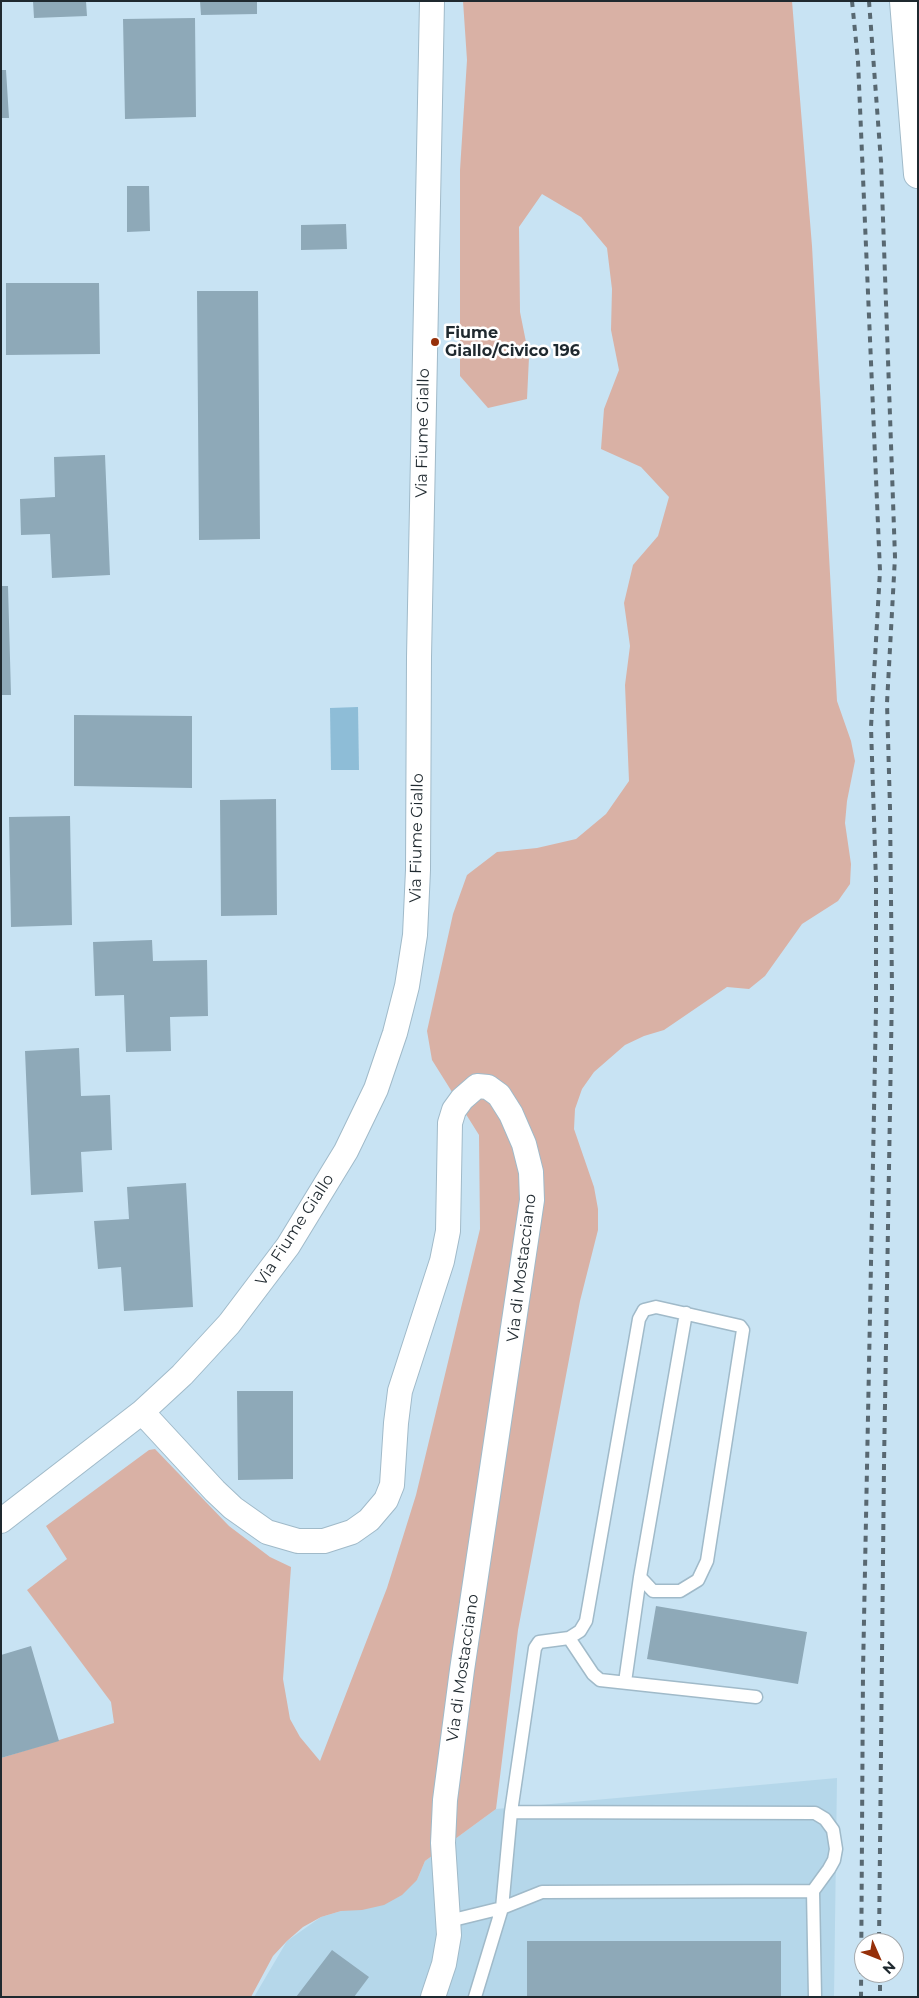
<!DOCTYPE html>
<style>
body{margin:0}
#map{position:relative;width:919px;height:1998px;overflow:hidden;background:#c8e3f3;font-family:Montserrat,sans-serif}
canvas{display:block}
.frame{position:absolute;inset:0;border:2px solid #1f292f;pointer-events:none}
.north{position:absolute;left:854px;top:1933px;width:50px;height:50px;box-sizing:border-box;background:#fff;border:1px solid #a5a9ac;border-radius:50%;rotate:134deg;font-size:14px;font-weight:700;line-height:20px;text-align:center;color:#1f292f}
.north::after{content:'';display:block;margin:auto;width:18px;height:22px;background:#96300a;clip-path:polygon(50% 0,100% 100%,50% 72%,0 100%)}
</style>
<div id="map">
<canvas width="919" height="1998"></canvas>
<div class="frame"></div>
<div class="north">N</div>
</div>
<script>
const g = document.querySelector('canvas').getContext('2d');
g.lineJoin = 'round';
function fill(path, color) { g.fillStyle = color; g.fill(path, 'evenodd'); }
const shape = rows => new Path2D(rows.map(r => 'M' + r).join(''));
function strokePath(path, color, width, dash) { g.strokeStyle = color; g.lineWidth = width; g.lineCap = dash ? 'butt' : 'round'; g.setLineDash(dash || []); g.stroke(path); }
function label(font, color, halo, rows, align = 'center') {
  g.font = font + ' Montserrat,sans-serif'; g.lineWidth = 5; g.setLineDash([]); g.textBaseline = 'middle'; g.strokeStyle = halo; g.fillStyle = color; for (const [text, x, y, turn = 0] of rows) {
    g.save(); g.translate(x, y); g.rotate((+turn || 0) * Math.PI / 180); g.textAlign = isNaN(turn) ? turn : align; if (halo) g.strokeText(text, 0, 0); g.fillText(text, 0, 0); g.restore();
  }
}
const built = shape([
 [837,1778,834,1997,254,1997,287,1941,321,1917,341,1911,417,1880,425,1861,496,1809]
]);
const green = shape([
 [463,1,792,1,812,246,837,701,851,741,855,761,847,801,845,823,851,864,850,884,838,901,802,924,765,976,749,989,727,987,664,1030,644,1036,625,1045,594,1072,582,1089,575,1109,574,1129,594,1187,598,1209,598,1230,580,1301,518,1630,496,1809,425,1861,417,1880,402,1895,384,1905,362,1910,341,1911,321,1917,303,1927,287,1941,273,1956,251,1997,1,1997,1,1758,114,1723,111,1702,27,1590,67,1559,46,1526,149,1450,155,1449,229,1526,270,1557,291,1567,283,1679,290,1719,300,1737,320,1761,387,1588,416,1495,480,1229,479,1135,432,1060,427,1031,453,914,467,875,497,852,537,848,576,839,606,814,629,781,625,685,630,646,624,603,633,565,658,536,669,497,641,467,601,449,604,409,619,370,611,330,612,289,607,248,581,217,542,194,519,227,520,312,529,357,527,399,488,408,460,376,460,170,467,60]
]);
const water = shape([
 [358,707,359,770,331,770,330,708]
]);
const building = shape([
 [33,1,86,1,87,16,34,18],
 [200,1,257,1,257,14,201,15],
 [195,18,196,117,125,119,123,19],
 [1,70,6,70,9,118,1,118],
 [127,186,149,186,150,231,127,232],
 [346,224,347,249,301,250,301,225],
 [6,283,99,283,100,354,6,355],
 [197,291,258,291,260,539,199,540],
 [105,455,110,575,52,578,50,534,21,535,20,499,55,497,54,457],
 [1,586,8,586,11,695,1,695],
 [74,715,192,716,192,788,74,786],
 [276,799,277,915,221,916,220,800],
 [70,816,72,925,11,927,9,817],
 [152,940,153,961,207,960,208,1016,170,1017,171,1051,126,1052,124,995,95,996,93,942],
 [79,1048,81,1096,110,1095,112,1150,81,1152,83,1192,31,1195,25,1051],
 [186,1183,193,1307,124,1311,121,1267,98,1269,94,1221,129,1219,127,1187],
 [237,1391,293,1391,293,1479,238,1480],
 [656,1606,807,1632,798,1684,647,1659],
 [31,1646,59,1741,1,1758,1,1655],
 [527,1941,781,1941,781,1997,527,1997],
 [332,1950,369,1977,354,1997,296,1997]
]);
const lane = shape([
 [569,1638,593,1674,600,1680,756,1697],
 [625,1682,640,1577,686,1313],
 [511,1812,535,1648,539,1642,569,1638,580,1631,586,1621,639,1319,644,1310,656,1307,740,1326,743,1330,707,1561,698,1580,680,1591,653,1591,640,1577],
 [449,1921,502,1908,542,1892,813,1891,815,1997],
 [475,1997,502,1908,511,1812,815,1813,825,1819,833,1830,836,1849,834,1860,829,1869,813,1891]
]);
const street = shape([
 [142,1412,215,1491,233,1508,267,1532,298,1541,324,1541,352,1532,369,1520,386,1500,392,1485,396,1423,400,1391,442,1261,448,1231,450,1123,454,1110,462,1099,477,1086,488,1087,499,1095,511,1114,524,1144,531,1172,532,1200,462,1670,445,1800,443,1843,449,1935,444,1964,433,1997],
 [1,1521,142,1412,182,1375,229,1324,288,1246,346,1151,376,1089,395,1033,407,986,415,935,418,870,419,657,432,1]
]);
const secondary = shape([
 [904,1,918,174]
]);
const rail = shape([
 [852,1,858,61,880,571,871,727,876,881,876,1008,863,1672,861,1997],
 [869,1,881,162,895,557,887,703,890,808,892,990,884,1464,879,1943],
 [880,1973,880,1997]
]);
const markers = [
 [435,342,5,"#96300a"]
];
const poiNames = [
 ["Fiume",445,333],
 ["Giallo/Civico 196",445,351]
];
const streetNames = [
 ["Via Fiume Giallo",423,433,-89],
 ["Via Fiume Giallo",417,838,-89],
 ["Via Fiume Giallo",295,1230,-57],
 ["Via di Mostacciano",522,1268,-83],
 ["Via di Mostacciano",463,1668,-82]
];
fill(built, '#b5d7ea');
fill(green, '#d9b1a5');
fill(water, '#8ebdd7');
fill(building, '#8ea9b8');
strokePath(lane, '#a0bac9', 15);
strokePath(street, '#a0bac9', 26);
strokePath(secondary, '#a0bac9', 30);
strokePath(lane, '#fff', 12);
strokePath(street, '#fff', 24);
strokePath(secondary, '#fff', 28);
strokePath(rail, '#586871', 4, [6, 6]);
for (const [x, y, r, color] of markers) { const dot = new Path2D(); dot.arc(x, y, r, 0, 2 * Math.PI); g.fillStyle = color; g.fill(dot); strokePath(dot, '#fff', 2); }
label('bold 16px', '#1f292f', '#fff', poiNames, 'left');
label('16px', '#1f292f', '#fff', streetNames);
</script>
